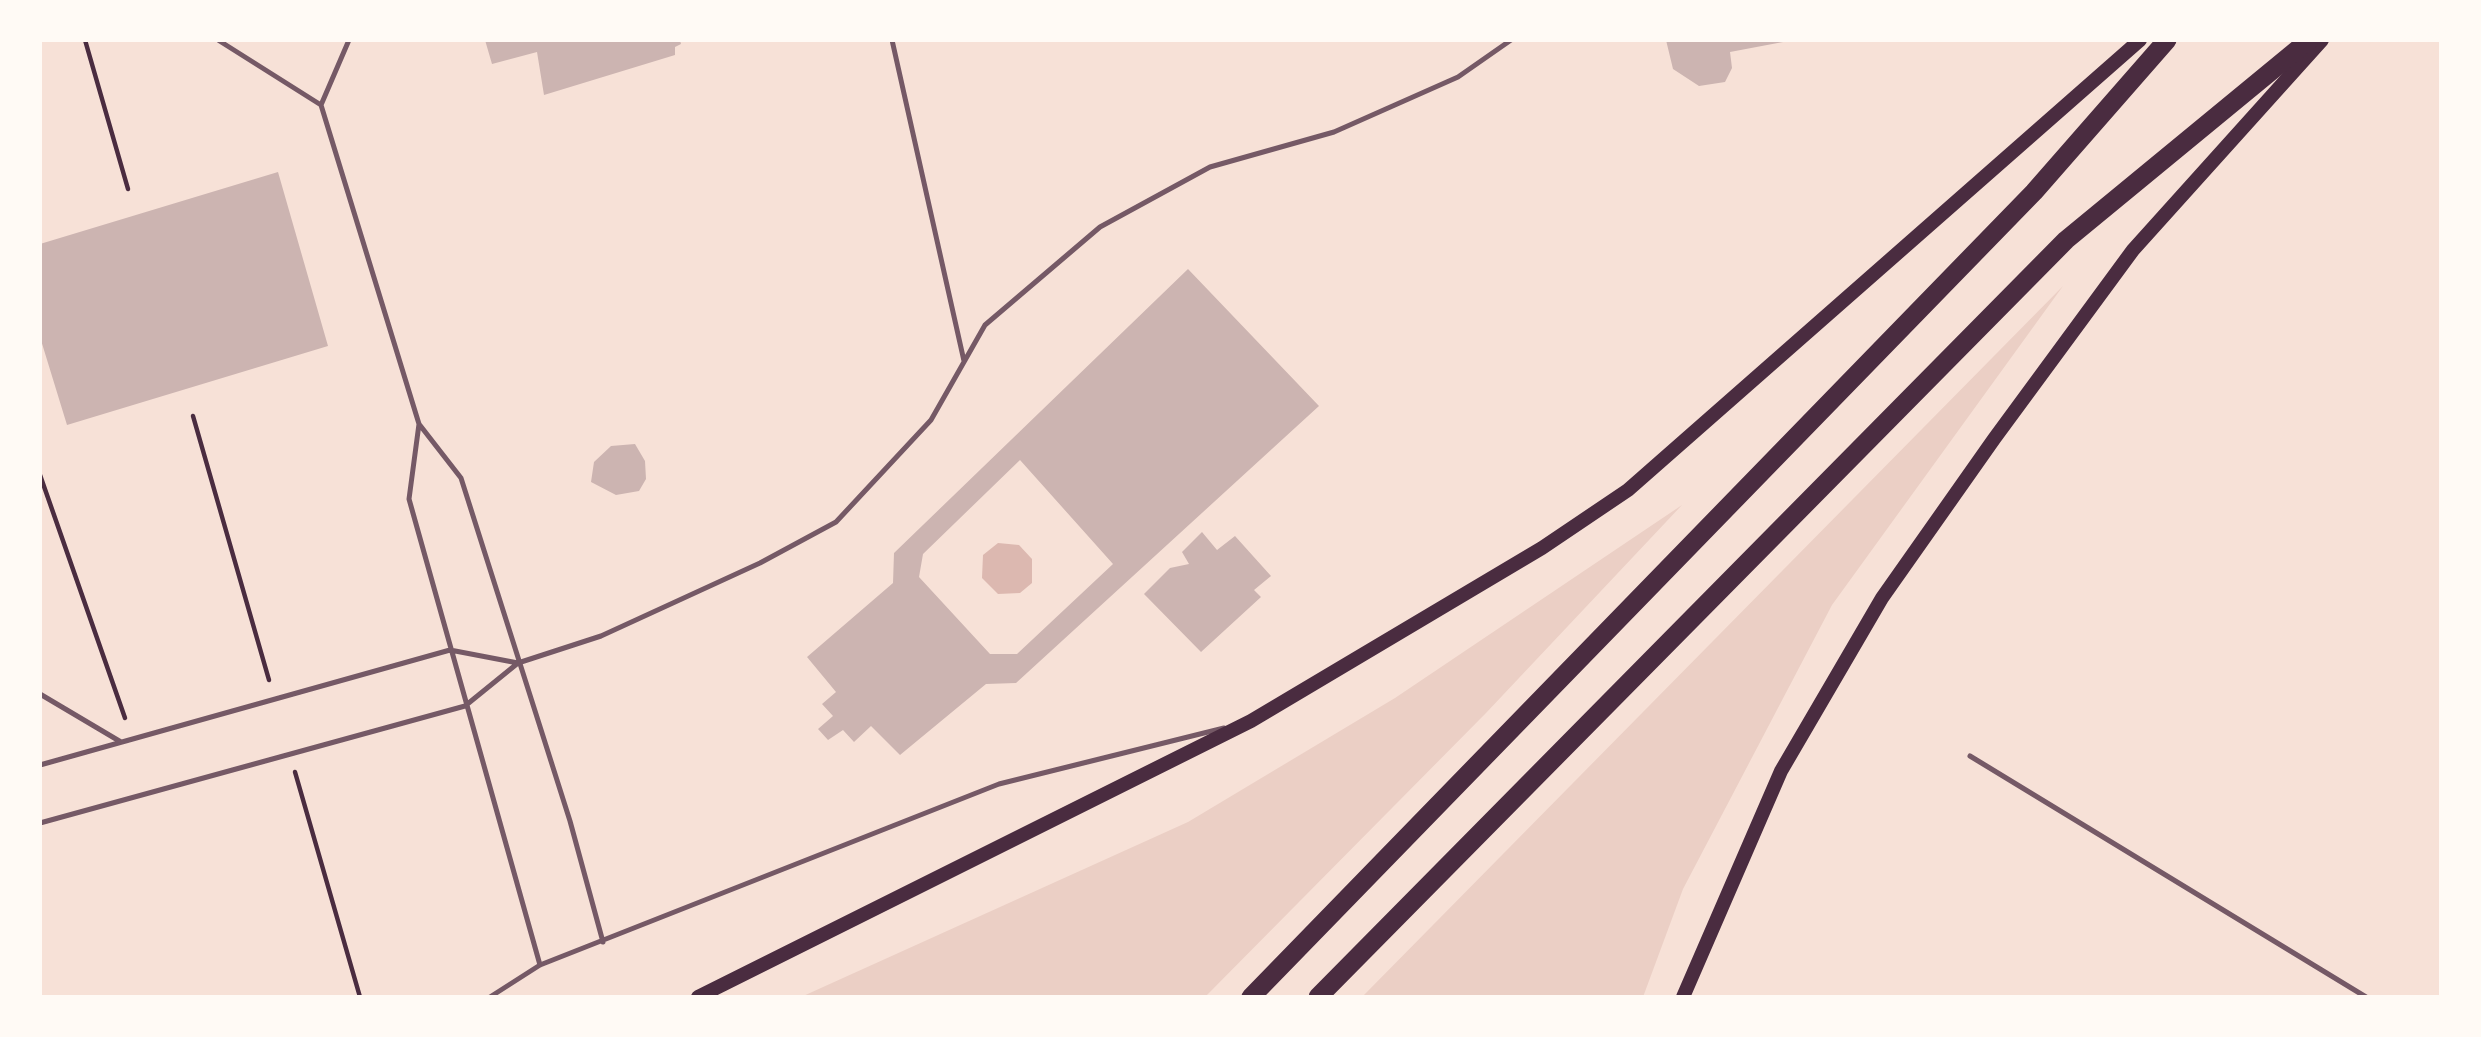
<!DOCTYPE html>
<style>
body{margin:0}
#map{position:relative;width:2481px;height:1037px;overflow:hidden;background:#f7e1d7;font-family:Signika,sans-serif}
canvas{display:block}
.frame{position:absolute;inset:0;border:42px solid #fffaf5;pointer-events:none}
</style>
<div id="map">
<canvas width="2481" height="1037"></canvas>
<div class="frame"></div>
</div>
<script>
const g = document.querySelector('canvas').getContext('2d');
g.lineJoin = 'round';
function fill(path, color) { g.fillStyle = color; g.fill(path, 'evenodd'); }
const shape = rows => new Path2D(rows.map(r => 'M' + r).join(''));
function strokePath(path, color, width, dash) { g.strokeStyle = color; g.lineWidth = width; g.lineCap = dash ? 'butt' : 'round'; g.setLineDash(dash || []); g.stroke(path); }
const green = shape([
 [2063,286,1832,605,1683,889,1643,997,1362,997],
 [1682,505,1486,713,1205,997,801,997,1188,822,1395,698]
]);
const water = shape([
 [998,543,1019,545,1032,559,1032,583,1020,593,998,594,982,578,983,555]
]);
const building = shape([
 [485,40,680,40,681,44,675,47,675,55,544,95,537,52,492,64],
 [1666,40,1783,40,1783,42,1730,52,1732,68,1725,82,1699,86,1673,69],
 [278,172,328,346,67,425,40,337,40,244],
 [1188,269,1319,406,1016,683,986,684,900,755,871,726,854,742,843,730,828,740,818,729,833,716,822,704,836,692,807,657,893,583,894,553],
 [1020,460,1113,564,1017,654,990,654,919,577,923,554],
 [635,444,645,461,646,479,639,491,616,495,591,482,594,462,611,446],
 [1202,532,1217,550,1235,536,1271,576,1254,590,1261,597,1201,652,1144,594,1170,568,1189,564,1182,552]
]);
const path = shape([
 [85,40,128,189],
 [193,416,269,680],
 [40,475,125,718],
 [295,772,360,997]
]);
const service = shape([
 [218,40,321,105,419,424,461,478,570,821,603,942],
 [892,40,964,361],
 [321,105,349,40],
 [419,424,409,499,540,965],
 [40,694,121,742],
 [1970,756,2366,997],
 [40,765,450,650,518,663],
 [40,823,465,706,518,663,601,636,760,563,836,522,931,420,985,325,1100,227,1210,167,1334,132,1458,77,1511,40],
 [490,997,540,965,999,784,1224,728]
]);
const secondary = shape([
 [698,997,1251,721,1542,548,1628,490,2140,40],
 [1683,997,1781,771,1882,598,1994,439,2133,250,2322,40]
]);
const trunk = shape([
 [1251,997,2034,192,2167,40],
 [1318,997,2066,240,2309,40]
]);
fill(green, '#ebcfc5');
fill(water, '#dcb8b0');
fill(building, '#ccb4b1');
strokePath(path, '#4a2c40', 4.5);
strokePath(service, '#755966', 5);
strokePath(secondary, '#4a2c40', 14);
strokePath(trunk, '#4a2c40', 19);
</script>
